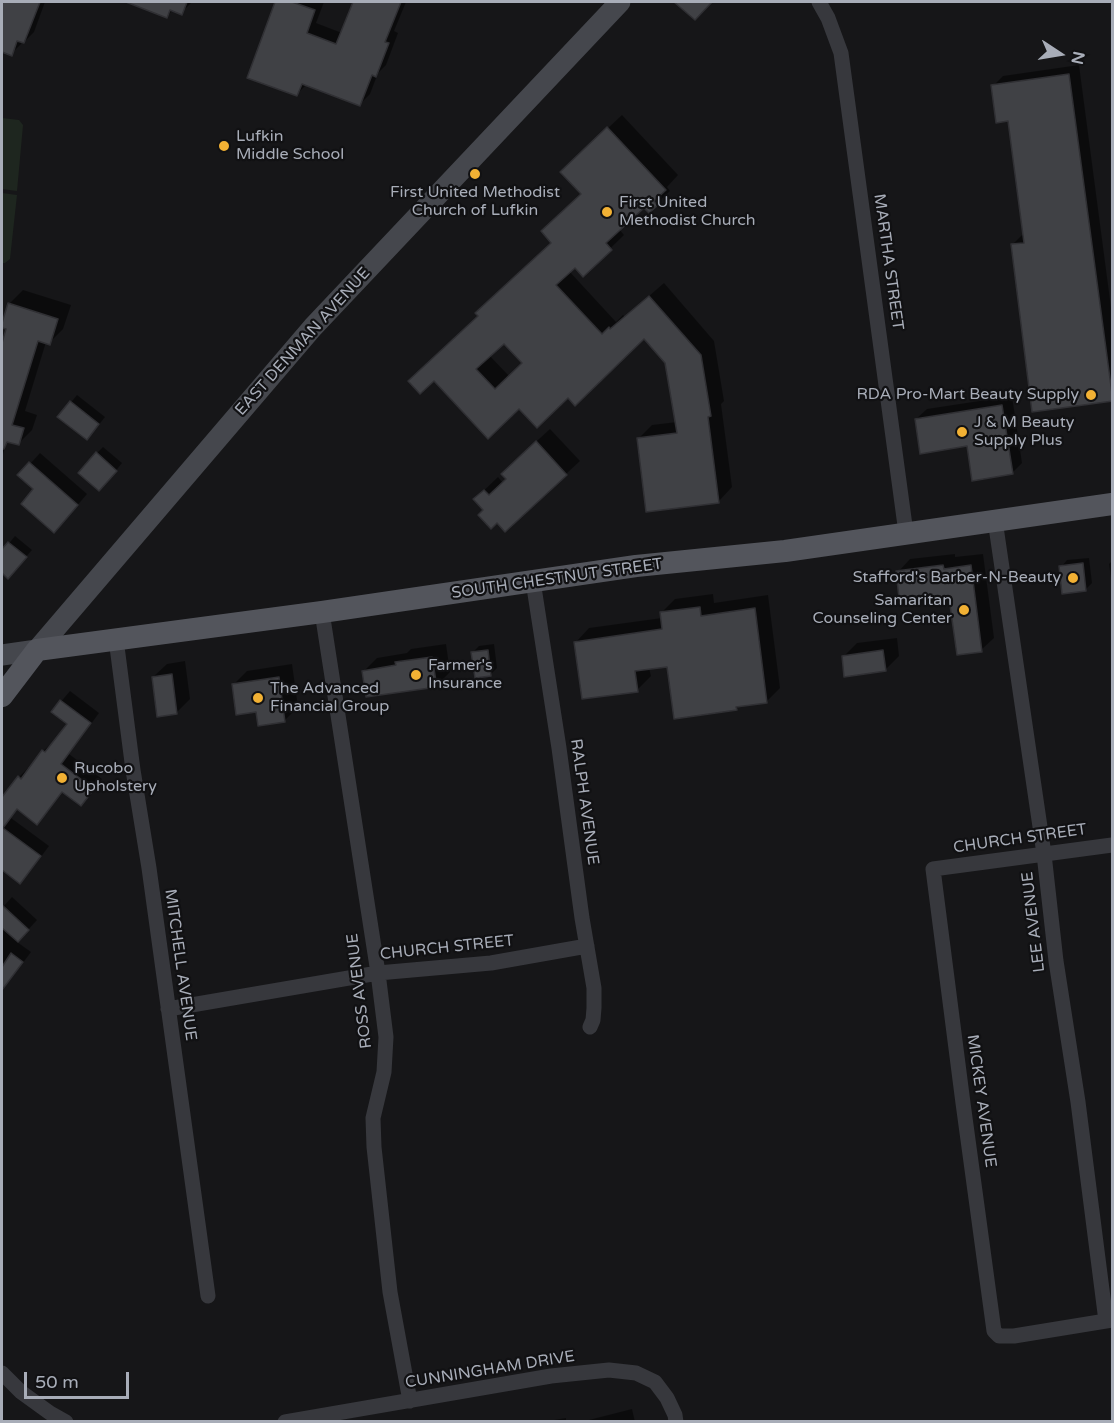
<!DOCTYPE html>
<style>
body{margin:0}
#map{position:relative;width:1114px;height:1423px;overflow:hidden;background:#161618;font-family:"Varela Round",sans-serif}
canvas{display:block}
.frame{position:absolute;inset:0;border:3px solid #a8adb8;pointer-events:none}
.north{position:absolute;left:1030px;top:24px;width:60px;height:60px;-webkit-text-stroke:4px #111113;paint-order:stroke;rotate:102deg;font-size:16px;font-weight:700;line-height:24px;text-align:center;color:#a8adb8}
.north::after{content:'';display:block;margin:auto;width:21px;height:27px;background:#a8adb8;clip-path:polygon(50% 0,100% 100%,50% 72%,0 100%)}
.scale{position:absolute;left:24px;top:1372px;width:105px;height:27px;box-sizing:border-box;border:3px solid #a8adb8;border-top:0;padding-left:8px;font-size:18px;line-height:21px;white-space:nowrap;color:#a8adb8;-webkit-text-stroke:4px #111113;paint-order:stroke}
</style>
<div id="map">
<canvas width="1114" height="1423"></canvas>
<div class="frame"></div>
<div class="north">N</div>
<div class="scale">50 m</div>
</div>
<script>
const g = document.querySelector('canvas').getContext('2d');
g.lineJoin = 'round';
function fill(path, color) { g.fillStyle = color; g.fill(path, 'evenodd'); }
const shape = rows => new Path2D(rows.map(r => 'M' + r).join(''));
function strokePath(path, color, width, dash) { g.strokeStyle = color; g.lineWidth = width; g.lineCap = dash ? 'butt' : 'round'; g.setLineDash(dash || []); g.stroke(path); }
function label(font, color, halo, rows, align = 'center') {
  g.font = font + ' "Varela Round",sans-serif'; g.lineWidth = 4.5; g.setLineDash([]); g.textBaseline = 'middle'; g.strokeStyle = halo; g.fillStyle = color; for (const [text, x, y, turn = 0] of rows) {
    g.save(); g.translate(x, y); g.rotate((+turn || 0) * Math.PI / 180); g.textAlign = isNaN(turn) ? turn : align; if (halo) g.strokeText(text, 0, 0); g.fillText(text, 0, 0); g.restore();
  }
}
const green = shape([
 [2,118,19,120,23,125,17,191,2,189],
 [2,193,17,195,10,259,5,263,2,263]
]);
const shadow = shape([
 [2,2,45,2,34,32,24,42,22,41,21,44,11,54,2,51],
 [128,2,192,2,181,13,173,10,166,17],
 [276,2,324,2,316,23,342,33,354,2,406,2,394,31,398,33,386,65,378,73,370,94,360,104,307,84,296,95,249,77],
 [1079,65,1112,315,1112,400,1013,244,1023,234,1010,120,993,86,1003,76],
 [622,115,678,175,667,187,670,191,649,211,644,205,619,229,624,235,583,275,575,266,569,271,616,322,623,315,625,317,664,283,714,341,724,401,721,404,732,487,719,501,638,439,652,425,677,422,667,363,645,337,568,396,519,407,434,378,480,316,553,242,582,194,576,158],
 [504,342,523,363,509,376,489,355],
 [23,290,71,305,63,329,49,343,46,342,25,411,37,415,32,430,18,444,7,440,2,458,2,348,8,328,2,327,9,304],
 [77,395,105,417,93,432,59,417],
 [1012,396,1022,463,1012,473,968,444,916,419,927,409],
 [550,429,580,461,566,474,485,510,475,499,498,477,503,483,507,479,516,460],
 [103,447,122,463,106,483,97,453],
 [40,453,87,494,64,521,36,489,20,475],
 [15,536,32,550,8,577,2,571,2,552],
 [955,554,955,557,983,554,994,638,981,650,950,596,934,592,898,572,910,559],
 [1089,558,1092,583,1086,589,1061,567,1067,560],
 [1112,561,1112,578,1111,578,1109,564],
 [713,594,714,603,768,595,780,688,767,701,740,705,736,709,668,665,649,668,651,676,637,690,576,642,589,628,662,618,661,613,675,599],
 [897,638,899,656,885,670,843,657,857,643],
 [446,644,450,672,436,686,363,672,377,658,407,653,411,649],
 [494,644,497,668,491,674,473,652,479,646],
 [185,661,190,699,176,713,153,677,167,664],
 [292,664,298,707,284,721,257,711,234,684,247,671],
 [70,691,99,713,69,754,102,779,90,794,81,804,64,791,46,814,37,823,18,808,11,818,49,846,29,873,20,882,4,870,2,874,2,857,6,861,14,851,2,842,2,800,19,777,28,768,30,769,43,751,53,742,54,743,69,723,53,711],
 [12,897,37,920,17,942,31,952,2,991,2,908],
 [632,1409,635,1422,581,1422],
 [566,1418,566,1422,542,1422]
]);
const building = shape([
 [2,2,40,2,24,43,17,41,12,56,2,52,2,2],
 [126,2,187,2,182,15,170,10,167,18,126,2],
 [275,2,292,2,315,10,307,33,336,44,353,2,401,2,385,42,389,43,376,77,372,75,360,106,302,84,297,96,247,78,275,2],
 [674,2,712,2,695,20,674,2],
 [1069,74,1113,401,1032,412,1011,244,1024,243,1008,121,996,123,991,85,1069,74],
 [607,127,666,190,654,201,658,205,649,213,644,208,606,243,612,250,583,277,575,268,556,285,602,334,609,327,610,329,649,296,701,355,711,416,708,417,719,503,646,512,637,438,677,433,665,363,644,339,575,406,568,398,537,428,519,409,488,439,434,381,420,394,408,381,478,316,475,313,551,243,541,231,581,194,560,172,607,127],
 [504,344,522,363,495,389,476,369,504,344],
 [8,303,58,319,50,345,38,341,12,425,24,428,19,445,7,442,4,449,2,449,2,343,6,329,2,328,2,323,8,303],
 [70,401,99,424,87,440,57,417,70,401],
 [1002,405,1013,474,972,481,967,446,920,454,915,419,1002,405],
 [536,441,567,475,505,532,497,523,491,529,478,515,483,510,473,499,484,490,489,495,506,479,501,474,536,441],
 [96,452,117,471,99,491,78,473,96,452],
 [29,462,78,505,54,533,21,504,33,489,17,475,29,462],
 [8,542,27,557,8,579,2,573,2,549,8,542],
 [1083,563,1086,591,1062,594,1059,566,1083,563],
 [943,565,944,569,971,565,982,652,957,655,949,598,933,600,932,594,899,598,896,571,943,565],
 [700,607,701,616,755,608,767,703,736,707,737,710,674,719,667,667,635,671,638,692,582,699,574,642,662,629,660,612,700,607],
 [488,650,491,676,475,678,471,652,488,650],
 [883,650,886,671,844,677,842,656,883,650],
 [432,657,437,687,366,697,362,671,396,665,395,662,432,657],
 [172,674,177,714,157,717,152,677,172,674],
 [279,677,285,722,258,726,256,712,236,715,232,684,279,677],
 [60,700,91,723,61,764,94,789,81,806,62,792,37,825,17,809,3,828,41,856,20,884,2,870,2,797,18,776,21,779,42,750,45,752,67,724,51,712,60,700],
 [2,905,29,930,18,942,2,928,2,905],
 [11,953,23,962,2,990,2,967,11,953]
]);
const minor = shape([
 [819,2,828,18,841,53,906,533],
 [995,520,1044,854,1056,961,1078,1102,1106,1321],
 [533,581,559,748,582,918,594,988,594,1008,593,1020,590,1027],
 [322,612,378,973,386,1037,384,1072,373,1118,374,1147,390,1292,410,1401],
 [116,639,133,770,149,868,208,1296],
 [1112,845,933,869,963,1103,994,1331,999,1336,1014,1336,1112,1320],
 [168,1009,378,973,491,963,587,946],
 [2,1373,21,1392,50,1413,66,1422],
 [285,1422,551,1376,609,1370,636,1373,655,1382,667,1398,675,1415,676,1422]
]);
const secondary = shape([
 [2,655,37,650,313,327,620,2]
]);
const primary = shape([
 [2,696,37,650,322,612,636,566,785,551,1112,504]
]);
const markers = [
 [224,146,6,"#f2b134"],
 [475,174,6,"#f2b134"],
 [607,212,6,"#f2b134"],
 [1091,395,6,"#f2b134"],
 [962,432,6,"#f2b134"],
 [1073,578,6,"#f2b134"],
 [964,610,6,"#f2b134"],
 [416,675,6,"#f2b134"],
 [258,698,6,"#f2b134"],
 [62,778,6,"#f2b134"]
];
const poiNames = [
 ["Lufkin",236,137],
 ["Middle School",236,155],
 ["First United Methodist",475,193,"center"],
 ["Church of Lufkin",475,211,"center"],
 ["First United",619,203],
 ["Methodist Church",619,221],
 ["RDA Pro-Mart Beauty Supply",1079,395,"right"],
 ["J & M Beauty",974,423],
 ["Supply Plus",974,441],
 ["Stafford's Barber-N-Beauty",1061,578,"right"],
 ["Samaritan",952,601,"right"],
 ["Counseling Center",952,619,"right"],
 ["Farmer's",428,666],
 ["Insurance",428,684],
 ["The Advanced",270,689],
 ["Financial Group",270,707],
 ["Rucobo",74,769],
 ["Upholstery",74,787]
];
const streetNames = [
 ["MARTHA STREET",888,262,82],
 ["EAST DENMAN AVENUE",303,342,-48],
 ["SOUTH CHESTNUT STREET",557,579,-8],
 ["RALPH AVENUE",584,802,82],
 ["CHURCH STREET",1020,839,-8],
 ["LEE AVENUE",1034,922,-97],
 ["CHURCH STREET",447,948,-6],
 ["MITCHELL AVENUE",180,965,82],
 ["ROSS AVENUE",360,991,-97],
 ["MICKEY AVENUE",981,1101,82],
 ["CUNNINGHAM DRIVE",490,1370,-9]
];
fill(green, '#1e261f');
fill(shadow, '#0007');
fill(building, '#404145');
strokePath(building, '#303034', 1.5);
strokePath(minor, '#37383d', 15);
strokePath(secondary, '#45474d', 21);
strokePath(primary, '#53555c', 22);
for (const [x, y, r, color] of markers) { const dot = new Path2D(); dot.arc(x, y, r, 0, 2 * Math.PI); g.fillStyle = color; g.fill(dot); strokePath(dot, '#111113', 2); }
label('16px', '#a8adb8', '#111113', poiNames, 'left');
label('16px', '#a8adb8', '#111113', streetNames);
</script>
